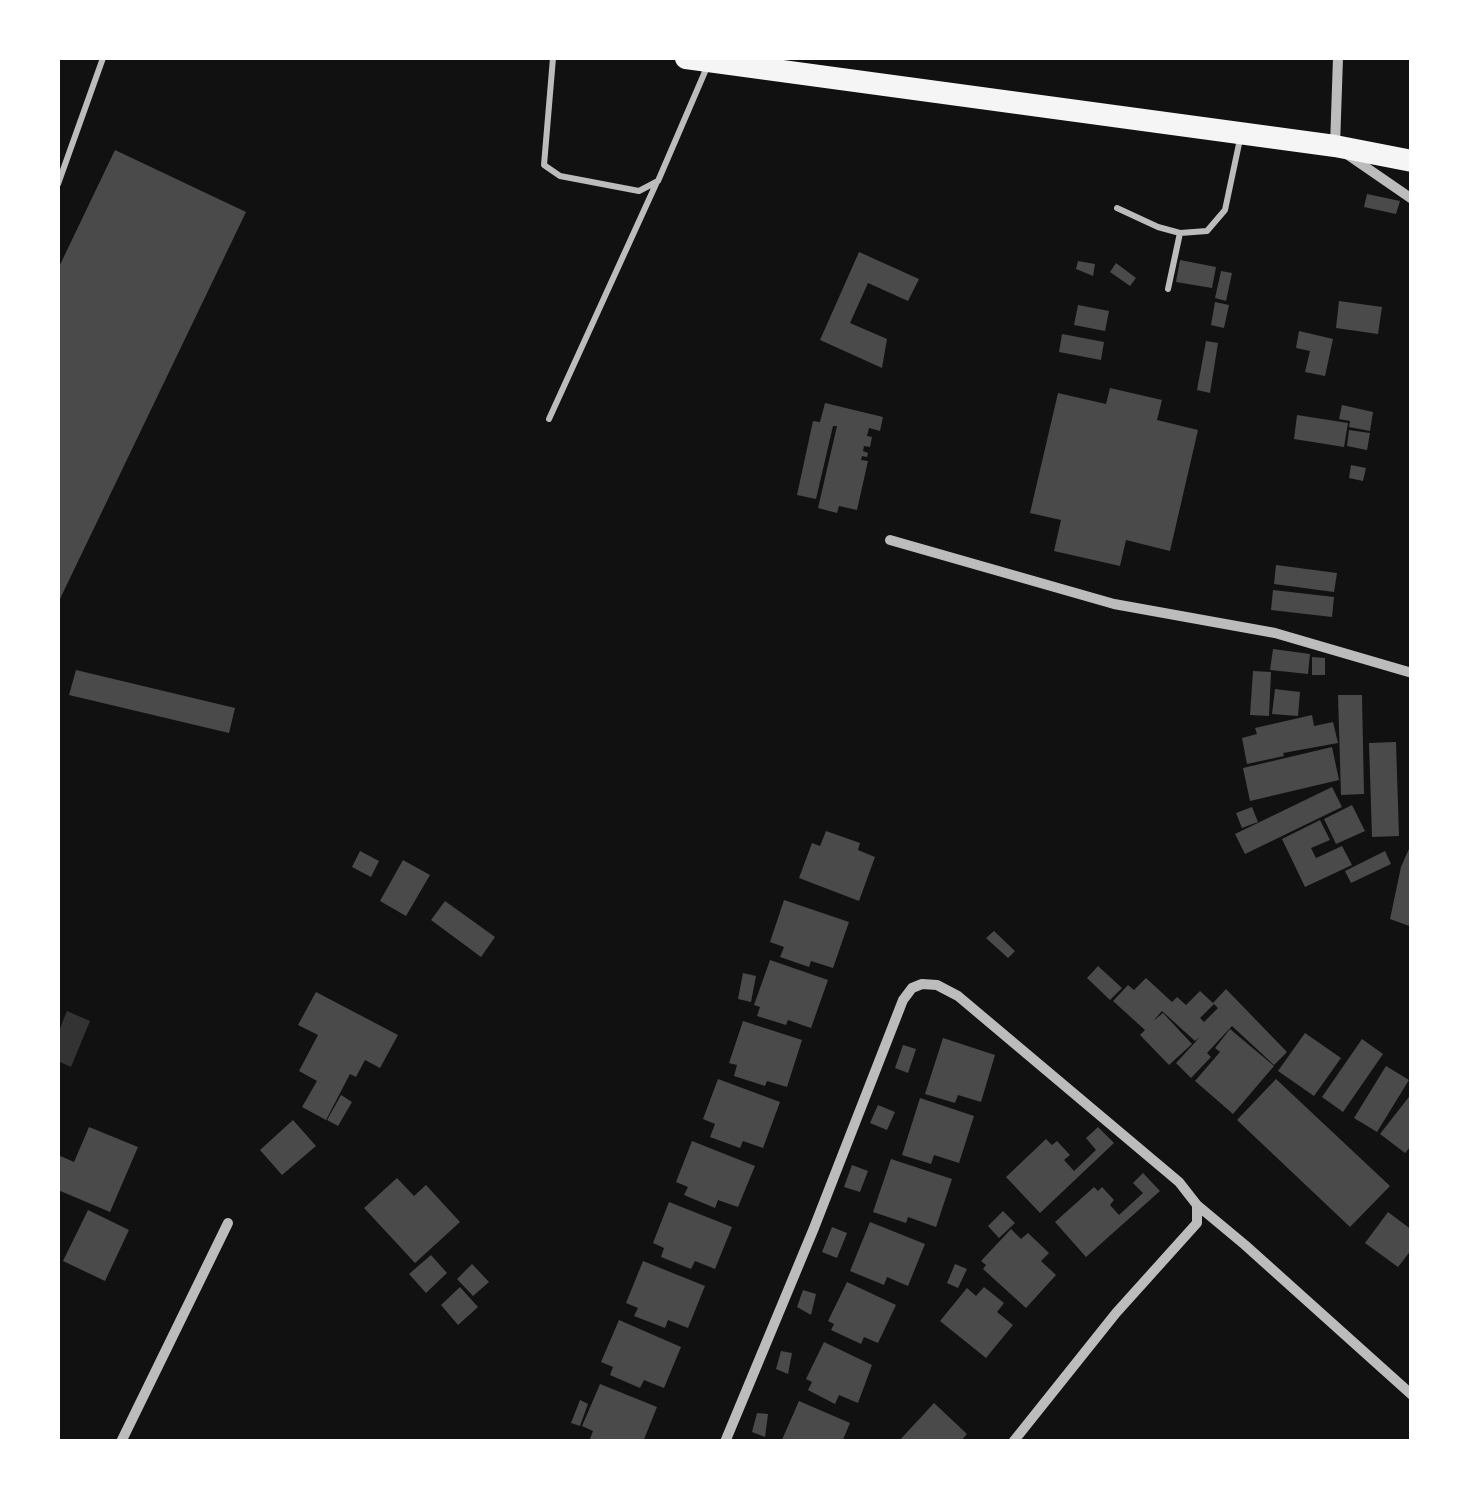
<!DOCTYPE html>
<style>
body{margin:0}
#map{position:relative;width:1469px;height:1499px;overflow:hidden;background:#111;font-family:"Nunito Sans",sans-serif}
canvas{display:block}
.frame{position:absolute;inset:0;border:60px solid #fff;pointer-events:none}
</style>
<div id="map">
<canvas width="1469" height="1499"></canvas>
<div class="frame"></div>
</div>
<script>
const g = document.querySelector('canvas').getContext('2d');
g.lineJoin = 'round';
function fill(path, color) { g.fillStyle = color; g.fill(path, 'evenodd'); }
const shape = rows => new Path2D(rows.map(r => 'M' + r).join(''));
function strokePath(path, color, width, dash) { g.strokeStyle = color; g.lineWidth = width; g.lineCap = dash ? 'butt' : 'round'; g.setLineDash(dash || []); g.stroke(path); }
const water = shape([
 [67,1011,90,1021,71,1067,58,1061,58,1033]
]);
const building = shape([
 [115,150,246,212,58,603,58,269],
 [1367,194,1400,201,1396,214,1364,207],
 [859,252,919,279,908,301,868,283,850,323,887,339,882,368,820,340],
 [1180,260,1216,267,1212,288,1176,282],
 [1078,261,1095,264,1093,276,1076,269],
 [1116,263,1136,278,1130,286,1110,272],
 [1221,271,1232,273,1226,301,1215,298],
 [1339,301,1382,307,1378,334,1336,328],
 [1215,302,1229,305,1224,328,1211,325],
 [1078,305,1109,311,1105,331,1074,325],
 [1299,331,1333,339,1325,376,1305,372,1310,351,1296,348],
 [1062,334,1104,342,1101,360,1059,352],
 [1206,341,1218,343,1210,393,1197,390],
 [1110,388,1162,400,1157,420,1198,430,1170,551,1126,540,1120,566,1054,551,1061,520,1030,513,1058,393,1106,404],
 [825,403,883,417,880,431,869,428,867,436,872,437,870,447,864,446,863,451,868,453,867,457,862,456,861,460,868,461,857,510,839,506,837,513,818,508,837,426,833,426,816,499,797,495,813,421,820,422],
 [1342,405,1373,412,1370,431,1349,427,1350,421,1339,419],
 [1297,415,1348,423,1344,447,1294,439],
 [1349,430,1370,433,1367,450,1347,446],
 [1351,465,1366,468,1363,481,1349,478],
 [1276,565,1337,573,1334,592,1274,584],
 [1273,590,1334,597,1332,617,1271,610],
 [1273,649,1310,654,1308,674,1270,670],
 [1312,657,1325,658,1325,675,1312,675],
 [76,670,235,708,229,733,69,695],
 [1253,671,1271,672,1269,716,1250,715],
 [1275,689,1300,692,1298,716,1272,714],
 [1338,695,1362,695,1364,794,1341,795],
 [1312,715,1314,726,1333,722,1338,743,1283,753,1284,756,1247,764,1242,738,1257,734,1255,728],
 [1396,742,1399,836,1372,837,1369,743],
 [1332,747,1339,780,1250,801,1243,768],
 [1332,787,1342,807,1245,854,1235,834],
 [1352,805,1365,831,1336,844,1324,819],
 [1252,807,1258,822,1242,828,1236,813],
 [1320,820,1330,840,1311,848,1316,858,1342,846,1352,865,1305,887,1282,839],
 [826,831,860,843,858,850,875,857,859,901,799,878,812,843,820,846],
 [1412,842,1412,927,1390,919,1401,867],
 [360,851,379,861,371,877,352,867],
 [1385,851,1391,864,1351,883,1345,871],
 [403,860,430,875,406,916,380,901],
 [784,900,849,922,833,968,811,961,809,967,780,957,784,947,770,942],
 [445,901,495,937,481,957,431,920],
 [994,931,1015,951,1008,958,986,938],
 [770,960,828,980,811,1028,788,1020,786,1025,757,1016,760,1007,754,1005],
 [1098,966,1122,988,1110,1000,1087,978],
 [743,973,756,976,751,1002,738,999],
 [1146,978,1172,1002,1177,997,1186,1005,1200,991,1214,1004,1200,1018,1204,1022,1218,1008,1213,1003,1226,989,1287,1052,1274,1065,1232,1026,1207,1053,1211,1057,1191,1078,1176,1063,1200,1037,1195,1041,1162,1011,1153,1021,1163,1013,1192,1044,1169,1065,1140,1035,1145,1030,1113,1001,1128,985,1134,990],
 [316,992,398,1035,380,1068,365,1060,356,1077,350,1074,326,1120,302,1107,317,1081,299,1071,318,1035,298,1025],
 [743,1021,802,1040,787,1087,767,1081,765,1086,734,1076,737,1065,729,1063],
 [1230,1029,1274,1066,1233,1114,1195,1081,1220,1052,1215,1048],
 [1305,1033,1341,1058,1314,1096,1278,1071],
 [943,1038,995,1055,981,1102,958,1095,955,1103,925,1094],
 [1362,1039,1383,1054,1343,1112,1322,1097],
 [903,1045,916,1049,908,1073,895,1068],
 [1386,1066,1409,1080,1377,1132,1354,1118],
 [718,1079,780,1102,763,1148,743,1141,740,1148,710,1137,715,1124,703,1119],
 [1276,1079,1390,1186,1350,1227,1237,1120],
 [1412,1093,1412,1145,1405,1153,1380,1134],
 [341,1095,352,1102,338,1126,327,1120],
 [920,1098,974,1116,959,1163,934,1155,931,1164,902,1155],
 [878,1105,895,1112,887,1130,870,1123],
 [293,1120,316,1146,282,1175,260,1150],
 [89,1127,138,1147,110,1212,58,1190,58,1155,74,1162],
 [1098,1127,1114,1143,1040,1213,1006,1177,1046,1139,1052,1145,1057,1141,1070,1155,1064,1160,1074,1171,1096,1150,1086,1138],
 [692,1141,755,1166,738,1207,718,1200,715,1208,684,1195,688,1187,676,1182],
 [891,1159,952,1179,936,1227,908,1217,906,1223,873,1212],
 [852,1165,868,1171,860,1192,844,1187],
 [1143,1173,1160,1191,1086,1257,1055,1222,1094,1187,1098,1191,1102,1187,1114,1200,1110,1205,1119,1215,1143,1193,1133,1183],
 [397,1178,414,1196,426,1185,460,1222,415,1263,364,1208],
 [669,1202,732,1227,715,1269,695,1261,691,1269,661,1257,664,1248,653,1243],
 [88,1210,129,1230,105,1281,63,1261],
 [1003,1211,1015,1223,999,1238,988,1226],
 [1388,1212,1412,1230,1412,1249,1398,1267,1365,1243],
 [870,1222,925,1244,908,1286,887,1277,884,1285,850,1271],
 [832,1227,847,1233,837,1258,822,1252],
 [1011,1229,1021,1239,1028,1233,1049,1253,1041,1261,1056,1275,1026,1308,983,1269,986,1265,981,1261],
 [431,1255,447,1273,426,1293,409,1274],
 [643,1261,705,1286,688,1328,668,1320,665,1328,634,1316,638,1308,626,1303],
 [472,1264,489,1282,473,1296,457,1279],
 [955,1264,967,1269,958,1288,947,1283],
 [847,1282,896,1305,878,1343,864,1337,861,1344,831,1330,834,1324,828,1321],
 [460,1287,478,1307,458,1325,441,1305],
 [984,1287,1004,1303,997,1312,1013,1325,986,1358,940,1321,967,1288,976,1296],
 [803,1290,816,1294,811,1315,797,1307],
 [619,1320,681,1347,664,1388,644,1380,640,1388,610,1375,613,1367,601,1362],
 [824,1342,872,1365,858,1403,839,1395,835,1404,808,1390,812,1382,806,1379],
 [781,1351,792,1353,788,1374,776,1369],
 [600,1384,657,1407,643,1442,590,1439,593,1431,582,1426],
 [580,1400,588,1404,580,1426,571,1423],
 [799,1401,850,1423,842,1442,781,1442],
 [934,1403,967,1434,960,1442,898,1442],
 [757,1413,768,1414,765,1437,752,1432]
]);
const service = shape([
 [553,58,544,165,560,176,639,191,658,181,707,67],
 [58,184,103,58],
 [1117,208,1158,227,1180,233,1207,231,1225,210,1240,139],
 [1168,289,1180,233],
 [549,419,656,184]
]);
const minor = shape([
 [1338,58,1335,146,1412,199],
 [890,540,1114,604,1275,633,1412,673],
 [1197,1205,1245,1245,1412,1395],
 [121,1442,228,1223],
 [725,1442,814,1228,903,1000,912,988,922,984,937,985,958,996,1179,1182,1197,1205,1197,1223,1116,1313,1013,1442]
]);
const primary = shape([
 [686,58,1335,146,1412,161]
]);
fill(water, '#333');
fill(building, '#4a4a4a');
strokePath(service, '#bcbcbc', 6);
strokePath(minor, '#bcbcbc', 10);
strokePath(primary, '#f5f5f5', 22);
</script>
